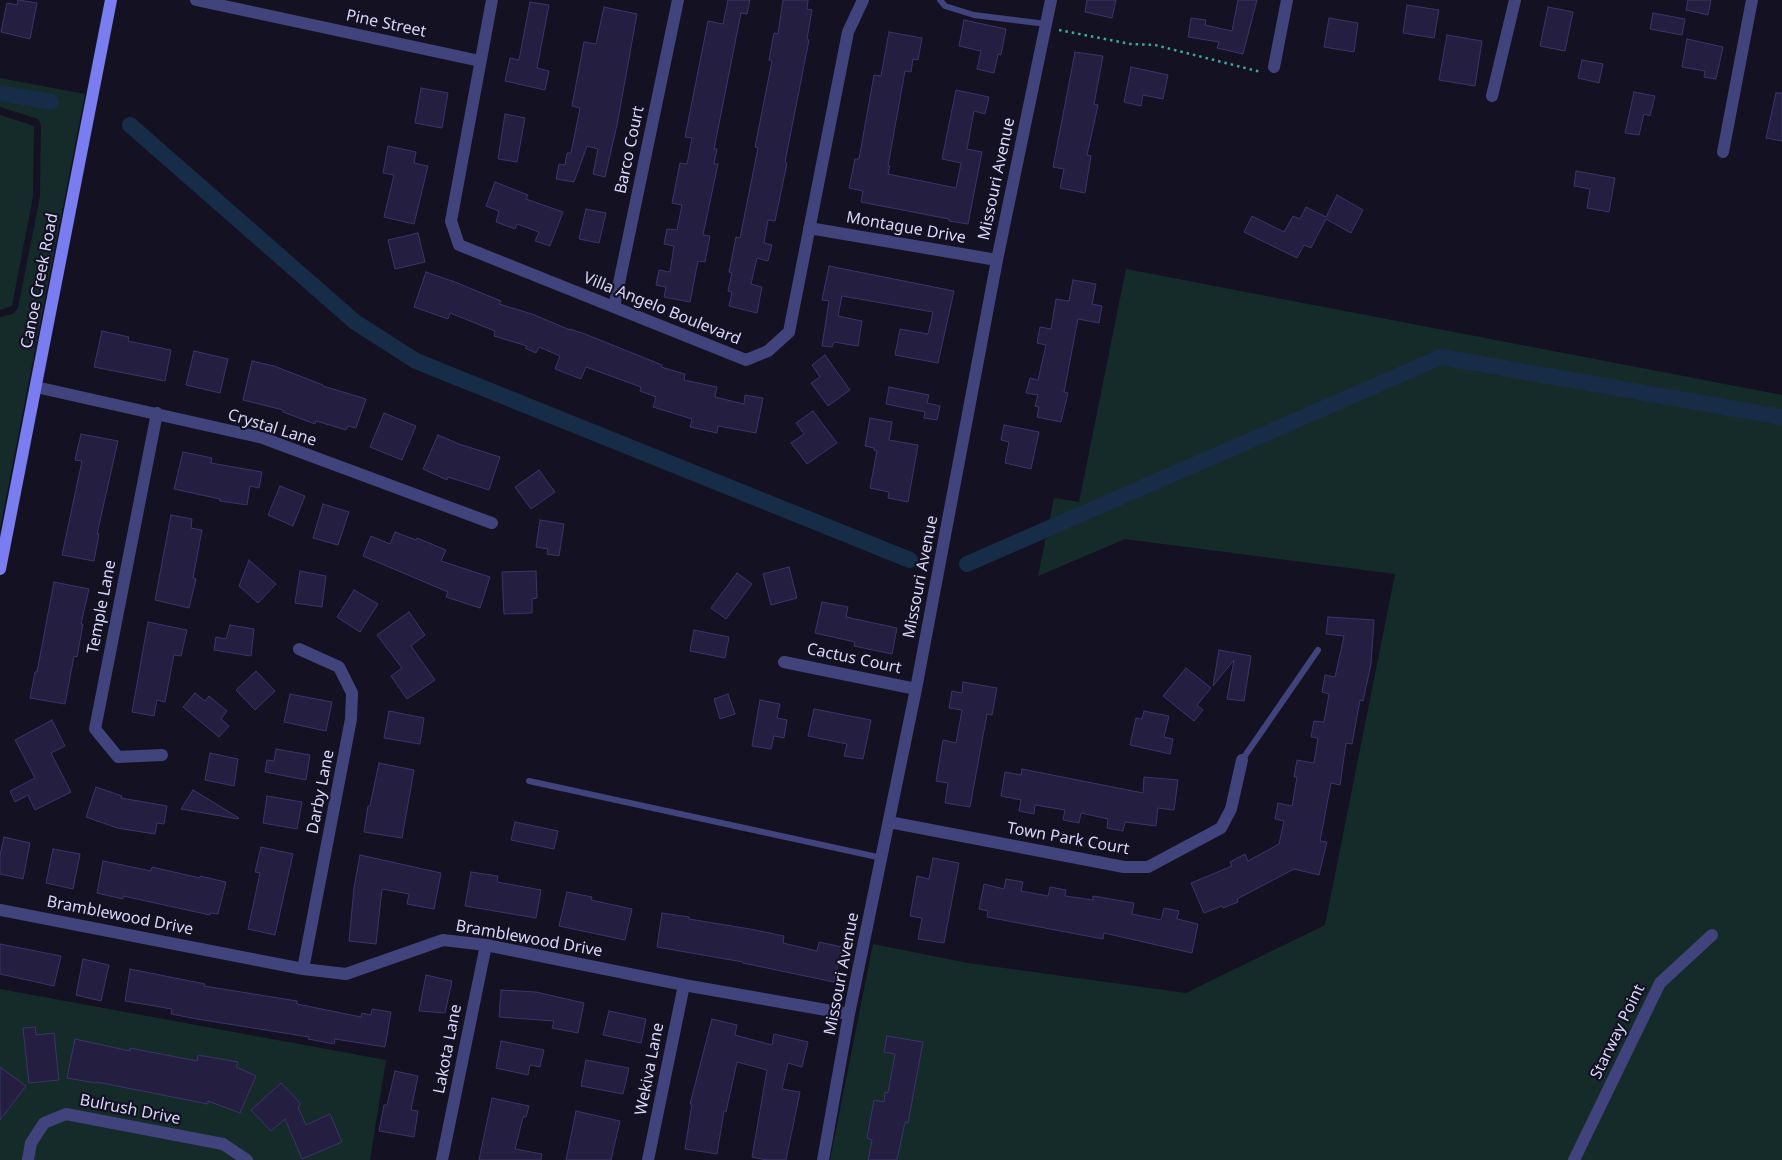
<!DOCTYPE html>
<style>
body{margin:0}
canvas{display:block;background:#131122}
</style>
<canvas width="1782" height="1160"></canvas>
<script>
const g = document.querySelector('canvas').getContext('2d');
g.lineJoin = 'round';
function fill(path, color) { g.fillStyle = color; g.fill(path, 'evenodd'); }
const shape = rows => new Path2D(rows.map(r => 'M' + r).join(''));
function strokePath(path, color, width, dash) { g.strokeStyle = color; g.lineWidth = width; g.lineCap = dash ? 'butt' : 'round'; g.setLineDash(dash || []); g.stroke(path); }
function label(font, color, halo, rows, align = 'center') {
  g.font = font + ' "Noto Sans",sans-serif'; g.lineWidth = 4.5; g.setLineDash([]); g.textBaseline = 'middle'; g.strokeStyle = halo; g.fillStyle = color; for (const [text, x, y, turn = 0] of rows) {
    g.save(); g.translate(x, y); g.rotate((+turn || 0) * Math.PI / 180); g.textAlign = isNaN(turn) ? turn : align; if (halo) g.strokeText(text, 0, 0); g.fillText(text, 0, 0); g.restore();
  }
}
const green = shape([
 [0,78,85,94,0,529,0,317,13,314,18,308,40,197,41,125,38,119,0,107],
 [0,115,34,126,33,196,12,306,0,310],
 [1126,269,1782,395,1782,1160,830,1160,873,944,968,963,1186,993,1325,925,1395,574,1125,539,1038,576,1054,498,1079,502],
 [0,989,386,1060,370,1160,0,1160]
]);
const canal = shape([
 [0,93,51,102],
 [130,125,355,322,416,361,910,560],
 [967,564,1441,357,1782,417]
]);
const building = shape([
 [18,0,37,3,30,39,1,32,7,3,17,5,18,0],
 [728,0,750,0,747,14,741,13,714,149,717,149,714,164,718,164,703,235,710,236,705,262,698,261,690,302,664,297,666,287,656,285,659,270,670,272,674,246,664,244,667,229,677,230,682,205,672,203,680,163,687,164,692,138,685,137,708,21,723,24,728,0],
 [783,0,808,0,807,9,812,10,807,39,809,40,785,162,787,163,775,221,768,220,764,243,772,245,768,261,757,258,751,284,762,287,757,313,729,306,732,292,728,291,732,273,729,272,736,237,740,238,758,148,755,147,772,61,769,60,774,33,778,34,783,0],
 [1087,0,1116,0,1112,18,1085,12,1087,0],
 [1238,0,1257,0,1243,54,1217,48,1219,42,1188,37,1191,18,1206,20,1205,25,1232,31,1238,0],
 [1688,0,1711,0,1708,15,1686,10,1688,0],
 [530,2,549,5,537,68,549,71,545,90,505,81,510,58,519,60,530,2],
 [1407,5,1439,10,1434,38,1403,33,1407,5],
 [604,7,637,14,617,125,605,177,593,174,598,149,587,146,574,182,556,179,559,164,565,165,567,153,571,153,580,108,572,106,584,42,596,44,604,7],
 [1548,7,1573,12,1565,51,1540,46,1548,7],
 [1653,13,1685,19,1682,35,1650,29,1653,13],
 [1329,18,1358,23,1354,52,1324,47,1329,18],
 [964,20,1006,29,1001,55,998,54,994,73,977,69,981,51,959,46,964,20],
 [889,32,922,38,918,60,913,59,911,72,905,71,888,166,890,166,888,174,956,188,961,163,942,159,956,90,989,97,985,114,974,111,967,149,982,152,968,224,949,221,949,219,861,202,863,191,849,188,855,159,859,159,874,75,881,76,889,32],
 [1447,35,1482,41,1475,86,1439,80,1447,35],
 [1687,39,1723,47,1716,79,1704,77,1705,71,1682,67,1687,39],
 [1075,52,1103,56,1094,104,1098,105,1087,155,1091,156,1085,193,1060,188,1064,169,1053,167,1075,52],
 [1582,60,1603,64,1599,83,1578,78,1582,60],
 [1131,67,1168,75,1163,99,1143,95,1141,106,1124,102,1131,67],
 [421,88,448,93,442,128,415,123,421,88],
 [1634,92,1655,96,1650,116,1644,114,1639,135,1625,133,1634,92],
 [1776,93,1782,93,1782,141,1766,138,1776,93],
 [505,114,525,118,517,162,498,159,505,114],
 [388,146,416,152,414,163,428,166,414,224,384,217,394,175,383,173,388,146],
 [1576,171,1615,178,1609,212,1587,208,1590,189,1574,186,1576,171],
 [495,182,528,195,526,199,563,212,550,246,535,241,539,232,517,224,515,229,496,222,499,211,486,206,495,182],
 [1337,195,1363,210,1351,233,1326,219,1311,248,1304,245,1297,258,1244,232,1252,216,1284,232,1293,216,1300,219,1306,207,1326,217,1337,195],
 [586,209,606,213,599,243,579,239,586,209],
 [418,233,425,262,395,269,388,240,418,233],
 [829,266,954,291,938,363,895,355,900,329,928,334,933,312,842,296,838,316,862,321,858,346,834,342,832,347,822,346,829,301,822,300,829,266],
 [426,272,455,282,501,301,499,304,532,314,570,330,570,329,585,334,662,365,661,367,685,374,684,380,717,387,715,397,744,404,745,395,763,398,756,433,718,426,717,433,690,427,692,419,653,407,656,397,640,391,641,387,586,367,581,379,555,369,560,356,539,347,536,353,525,348,527,346,494,336,495,331,450,313,448,319,414,307,426,272],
 [1073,280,1096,284,1092,304,1102,306,1099,323,1078,319,1064,392,1068,393,1061,422,1037,417,1039,407,1035,406,1038,395,1026,393,1030,378,1038,380,1046,345,1037,343,1040,327,1051,329,1056,299,1069,301,1073,280],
 [102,331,129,337,128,341,171,350,165,381,94,367,102,331],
 [194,351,228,359,220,393,186,385,194,351],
 [825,355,850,390,828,406,811,383,820,377,812,365,825,355],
 [252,361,274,366,323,385,323,386,366,399,356,428,348,426,346,430,316,421,315,424,283,412,283,410,243,400,252,361],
 [889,387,929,395,927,403,940,406,937,420,924,418,925,412,886,404,889,387],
 [813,411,837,443,807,464,791,443,804,434,796,423,813,411],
 [384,413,416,426,402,460,370,447,384,413],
 [870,418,892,422,889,440,918,445,908,502,888,498,889,492,870,488,877,451,874,450,874,448,865,446,870,418],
 [1004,425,1039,432,1031,469,1005,463,1009,442,1001,440,1004,425],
 [81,434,118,441,97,534,99,534,94,561,62,555,82,461,75,460,81,434],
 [438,435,459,444,500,457,489,490,448,477,447,480,423,469,438,435],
 [183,452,212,458,211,463,262,472,259,488,250,486,247,505,220,501,220,499,174,489,183,452],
 [539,470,555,492,531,509,515,487,539,470],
 [280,486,305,496,293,526,268,515,280,486],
 [323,504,349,512,338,545,313,538,323,504],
 [171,515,192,519,191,528,202,530,193,578,196,579,189,608,155,600,171,515],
 [540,520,564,524,559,556,547,554,548,549,536,547,540,520],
 [395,532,416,540,417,538,446,550,441,561,490,577,480,608,446,597,448,592,363,556,371,536,390,544,395,532],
 [249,560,276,584,258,603,239,586,249,560],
 [789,567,797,598,771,605,763,574,789,567],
 [300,571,326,576,322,607,295,603,300,571],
 [536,571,537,598,532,599,532,613,504,614,502,572,536,571],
 [737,573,752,584,726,619,711,608,737,573],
 [54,582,89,589,81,624,83,624,77,657,74,656,65,704,30,698,35,672,37,672,54,582],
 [354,590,378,604,360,632,337,617,354,590],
 [822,602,848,607,846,617,897,628,892,654,854,646,855,642,815,633,822,602],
 [409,612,425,635,411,646,435,680,407,699,391,676,402,668,377,635,409,612],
 [1328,617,1374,620,1371,664,1363,701,1360,700,1352,744,1346,743,1340,785,1331,783,1320,841,1327,842,1319,875,1294,869,1237,899,1238,902,1223,908,1222,906,1204,913,1191,883,1232,866,1230,862,1245,854,1248,861,1279,844,1284,821,1275,819,1278,803,1292,806,1297,777,1294,777,1297,760,1314,763,1318,738,1311,737,1314,721,1324,722,1329,694,1322,692,1325,675,1335,677,1344,636,1326,634,1328,617],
 [148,622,187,630,181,656,174,655,165,702,157,700,154,716,132,712,148,622],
 [230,625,254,629,251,656,214,650,216,637,226,639,230,625],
 [694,630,729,637,725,658,690,651,694,630],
 [1219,650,1251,656,1244,701,1227,699,1234,660,1213,686,1219,650],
 [1186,668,1211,688,1197,705,1203,710,1194,721,1163,696,1186,668],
 [256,671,275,691,255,710,236,690,256,671],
 [963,682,997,688,992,715,987,714,970,807,945,803,948,783,936,781,943,740,956,743,962,710,949,708,952,691,962,693,963,682],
 [195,693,205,701,209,696,227,711,221,719,229,726,219,737,183,707,195,693],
 [290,694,332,702,326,731,284,722,290,694],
 [728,694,735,714,720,719,714,699,728,694],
 [760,700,780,704,777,718,787,720,784,738,774,736,771,749,752,746,760,700],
 [814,709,871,720,863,759,844,756,847,744,808,736,814,709],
 [389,711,424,718,420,744,384,738,389,711],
 [1144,711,1169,716,1164,737,1173,739,1170,754,1130,745,1136,718,1142,719,1144,711],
 [52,720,65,746,51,753,71,792,35,810,28,795,15,802,10,791,35,778,15,740,52,720],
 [276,749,310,755,306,780,265,772,267,760,274,761,276,749],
 [210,753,238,759,234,786,205,780,210,753],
 [379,763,414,770,402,838,364,832,368,806,370,806,379,763],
 [1022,769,1143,793,1144,777,1178,780,1174,810,1158,808,1156,826,1125,822,1123,831,1107,828,1108,819,1081,813,1079,823,1063,820,1065,810,1035,805,1034,814,1019,811,1021,800,1001,796,1005,772,1021,775,1022,769],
 [96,787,122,796,121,798,167,806,164,824,157,823,155,834,117,828,86,817,96,787],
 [193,790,239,818,238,819,181,809,193,790],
 [267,796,302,802,297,829,263,823,267,796],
 [515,822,558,831,554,849,511,840,515,822],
 [4,837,30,843,23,879,0,874,0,855,4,837],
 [261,847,293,854,275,935,248,929,260,873,255,872,261,847],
 [53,849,80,854,73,889,46,883,53,849],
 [360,855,441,873,434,909,407,904,409,894,382,889,376,944,349,941,354,888,360,855],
 [933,858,959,863,944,943,918,939,922,918,910,916,917,876,929,879,933,858],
 [103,861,151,871,152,867,200,878,200,876,226,882,218,914,210,913,210,915,123,896,123,899,97,893,103,861],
 [471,872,498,876,497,882,541,890,536,918,465,906,471,872],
 [1006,879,1023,882,1021,891,1048,896,1050,887,1066,890,1065,896,1093,900,1093,896,1134,903,1132,914,1161,920,1164,908,1179,911,1177,919,1198,924,1192,953,1104,933,1103,939,987,917,988,911,979,909,984,884,1004,889,1006,879],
 [567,892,592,897,591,900,632,909,625,940,559,926,567,892],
 [662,913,689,917,689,919,750,929,784,936,783,943,817,951,819,942,842,947,834,982,743,963,743,962,657,947,662,913],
 [0,944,61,956,54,986,0,974,0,944],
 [83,959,109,965,101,1001,76,995,83,959],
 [130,969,205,984,204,986,297,1001,297,1004,361,1017,362,1013,371,1015,372,1009,391,1012,385,1047,335,1039,334,1044,308,1039,309,1037,197,1019,171,1014,172,1009,125,1001,130,969],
 [426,975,452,981,445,1013,419,1011,426,975],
 [501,990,536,992,584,1003,578,1033,552,1028,554,1021,499,1017,501,990],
 [609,1011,646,1019,641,1043,603,1035,609,1011],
 [712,1019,737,1025,735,1035,772,1045,774,1034,808,1042,802,1067,788,1063,782,1089,800,1092,786,1160,767,1160,752,1157,767,1070,737,1062,726,1112,724,1111,717,1154,685,1149,692,1104,690,1104,712,1019],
 [35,1027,36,1035,54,1033,59,1080,29,1083,23,1028,35,1027],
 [887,1036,923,1042,908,1123,905,1122,897,1160,868,1160,872,1140,867,1138,874,1100,884,1102,885,1092,888,1093,895,1054,884,1052,887,1036],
 [75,1039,130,1051,130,1048,197,1061,198,1055,238,1062,236,1067,256,1076,240,1113,208,1101,208,1104,97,1082,96,1083,67,1078,75,1039],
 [501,1041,544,1050,540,1067,530,1065,528,1075,496,1068,501,1041],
 [586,1060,629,1068,623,1094,581,1086,586,1060],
 [0,1067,26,1086,0,1120,0,1067],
 [395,1071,418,1076,411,1110,418,1111,414,1137,379,1131,384,1105,387,1105,395,1071],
 [281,1083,301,1104,298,1107,306,1125,330,1114,342,1142,302,1159,285,1119,271,1131,251,1110,281,1083],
 [492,1098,529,1106,526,1117,523,1117,515,1149,542,1154,541,1160,479,1160,492,1098],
 [576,1111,620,1121,611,1160,566,1160,576,1111]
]);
const path = shape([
 [1059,30,1130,44,1155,45,1261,72]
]);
const lane = shape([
 [940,0,945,6,974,15,1046,24],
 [1242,760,1318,650],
 [529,781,882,858]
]);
const street = shape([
 [196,0,480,61],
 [492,0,451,221,459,245,746,360,768,351,789,332,848,32,863,0],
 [1274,67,1287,0],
 [1492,96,1515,0],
 [1723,152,1752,0],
 [809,228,997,260],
 [614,307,678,0],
 [36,387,263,438,492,523],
 [157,413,95,729,118,757,162,755],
 [299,649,339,667,352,693,351,719,303,969],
 [784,662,916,689],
 [889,822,1124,867,1148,867,1221,828,1231,809,1242,760],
 [0,910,303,969,346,974,443,940,486,945,684,985,849,1014],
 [28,1160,31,1143,44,1123,66,1114,223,1144,247,1160],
 [442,1160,486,945],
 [648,1160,684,985],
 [823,1160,849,1014,916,689,997,260,1051,0],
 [1574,1160,1660,983,1712,935]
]);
const secondary = shape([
 [0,569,111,0]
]);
const streetNames = [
 ["Pine Street",386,24,12],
 ["Barco Court",630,150,-78],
 ["Missouri Avenue",997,179,-78],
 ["Montague Drive",906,228,10],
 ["Canoe Creek Road",40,281,-79],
 ["Villa Angelo Boulevard",662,309,22],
 ["Crystal Lane",272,428,17],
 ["Missouri Avenue",921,577,-79],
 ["Temple Lane",102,607,-79],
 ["Cactus Court",854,659,12],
 ["Darby Lane",321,792,-79],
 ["Town Park Court",1068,839,10],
 ["Bramblewood Drive",120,916,11],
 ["Bramblewood Drive",529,939,10],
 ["Missouri Avenue",842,974,-79],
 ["Starway Point",1618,1032,-64],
 ["Lakota Lane",448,1049,-79],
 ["Wekiva Lane",650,1069,-79],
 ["Bulrush Drive",130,1110,11]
];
fill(green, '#152b29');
strokePath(canal, '#162c47', 16);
fill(building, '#241f41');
strokePath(building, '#3b346a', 1);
strokePath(path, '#3da89b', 2.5, [2.5, 4]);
strokePath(lane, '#41437c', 6);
strokePath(street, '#41437c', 12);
strokePath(secondary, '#797def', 12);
label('16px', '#d9d7fa', '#131122', streetNames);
</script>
